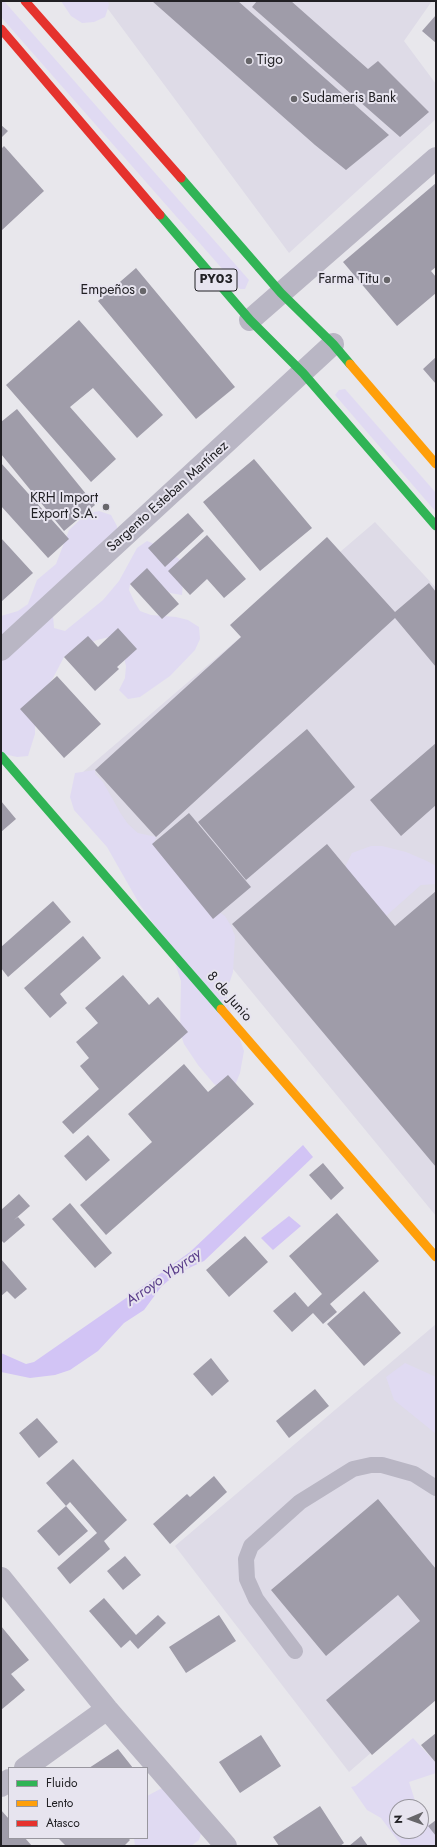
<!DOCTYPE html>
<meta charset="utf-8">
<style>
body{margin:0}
#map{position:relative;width:437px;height:1847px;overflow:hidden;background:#e8e7ec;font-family:Jost,sans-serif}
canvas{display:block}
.frame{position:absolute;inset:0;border:2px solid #212024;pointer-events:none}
.legend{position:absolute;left:8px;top:1767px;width:140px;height:72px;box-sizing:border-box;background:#e7e4ef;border:1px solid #98969e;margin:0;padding:5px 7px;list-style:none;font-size:12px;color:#212024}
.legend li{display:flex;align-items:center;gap:8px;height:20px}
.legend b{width:20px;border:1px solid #98969e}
.north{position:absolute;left:389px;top:1799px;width:40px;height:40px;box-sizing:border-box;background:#e7e4ef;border:1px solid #98969e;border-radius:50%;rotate:268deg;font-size:11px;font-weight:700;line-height:16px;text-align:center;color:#212024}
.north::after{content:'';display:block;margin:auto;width:14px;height:18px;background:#67666a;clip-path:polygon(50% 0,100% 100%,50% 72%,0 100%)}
</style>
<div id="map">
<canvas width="437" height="1847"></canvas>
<div class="frame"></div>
<ul class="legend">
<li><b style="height:5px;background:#30b455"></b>Fluido</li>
<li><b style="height:5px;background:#ff9f0a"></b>Lento</li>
<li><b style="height:5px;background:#e5322d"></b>Atasco</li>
</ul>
<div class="north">N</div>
</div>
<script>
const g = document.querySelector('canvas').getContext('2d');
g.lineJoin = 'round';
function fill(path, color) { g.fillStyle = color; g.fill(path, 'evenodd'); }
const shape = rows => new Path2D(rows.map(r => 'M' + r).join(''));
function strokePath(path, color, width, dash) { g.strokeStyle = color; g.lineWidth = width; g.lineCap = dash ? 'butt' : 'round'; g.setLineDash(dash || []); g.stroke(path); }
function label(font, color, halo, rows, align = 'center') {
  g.font = font + ' Jost,sans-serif'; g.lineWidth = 4; g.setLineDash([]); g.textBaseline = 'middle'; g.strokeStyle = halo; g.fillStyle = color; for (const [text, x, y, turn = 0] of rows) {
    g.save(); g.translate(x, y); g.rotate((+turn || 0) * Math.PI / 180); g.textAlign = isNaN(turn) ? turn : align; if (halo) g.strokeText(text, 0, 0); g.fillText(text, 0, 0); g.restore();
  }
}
const built = shape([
 [102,1,432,1,404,41,436,84,436,119,289,253],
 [375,522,436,588,436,1216,76,778],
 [436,1324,436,1696,349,1772,175,1546]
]);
const green = shape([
 [1,1,4,1,249,280,245,289,240,289,1,17],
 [61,1,108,1,109,5,105,17,94,22,82,23,71,16],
 [345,389,436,493,436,512,335,395,339,390],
 [99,511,111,515,117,526,117,550,53,616,54,628,65,631,103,600,119,581,137,548,147,541,169,550,180,560,184,571,182,595,170,593,151,577,140,578,130,584,129,590,134,601,140,611,151,615,176,617,188,620,199,627,200,639,195,650,170,676,140,697,128,699,119,690,125,678,126,666,120,641,109,637,97,640,75,650,64,657,53,678,38,698,35,709,35,734,28,756,17,757,4,754,1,751,1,616,18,611,28,604,37,580,56,564,69,530,86,514],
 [95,770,95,774,103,782,121,814,128,824,138,833,156,837,154,844,204,902,225,916,231,926,235,936,233,972,226,993,229,1006,244,1051,240,1073,235,1085,225,1090,214,1084,198,1065,184,1044,180,1032,181,981,169,945,140,905,107,847,74,810,70,797,75,773],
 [371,846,382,846,406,852,427,861,436,866,436,884,421,885,385,917,348,904,346,865,352,853],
 [405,1363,436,1377,436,1434,394,1400,386,1377],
 [413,1738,436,1763,436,1773,409,1782,417,1807,397,1807,397,1831,421,1831,421,1814,436,1833,436,1846,402,1846,381,1818,367,1810,351,1787,355,1786],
 [164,1787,203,1827,199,1840,191,1846,135,1846,134,1838,147,1838,147,1796]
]);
const water = shape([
 [303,1145,313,1157,204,1261,176,1274,161,1287,144,1310,124,1323,98,1351,70,1370,55,1375,30,1378,1,1372,1,1353,26,1364,34,1362,139,1289,190,1252],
 [289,1216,301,1226,273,1250,261,1238]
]);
const building = shape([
 [152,1,238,1,389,135,346,170,315,145],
 [257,1,291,1,368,69,378,61,429,112,400,137,252,7],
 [436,15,436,43,422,31],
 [1,125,8,131,1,138],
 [4,146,44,191,1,231,1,149],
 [436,183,436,267,431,271,436,277,436,293,397,326,343,262],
 [136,268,235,387,196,419,98,301],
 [79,320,163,415,137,438,93,388,70,407,116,459,91,482,6,385],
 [436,357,436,384,423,369],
 [17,409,95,505,64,531,1,454,1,422],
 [254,459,312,528,260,571,203,502],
 [1,463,69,539,48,558,1,506],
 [188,513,204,531,165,567,148,548],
 [207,535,246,579,224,598,207,579,190,595,168,571],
 [327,537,395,612,429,583,436,592,436,667,395,618,156,837,95,770,241,637,230,625],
 [1,538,33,573,1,602],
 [147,568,179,604,162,619,130,584],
 [118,628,137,649,117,667,119,669,95,691,64,657,88,636,98,647],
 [57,676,101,724,64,758,20,709],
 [307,729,355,787,246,880,198,822],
 [436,743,436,805,401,836,370,800],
 [1,801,16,819,1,832],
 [189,813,251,887,213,919,152,844],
 [327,844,395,926,436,891,436,1167,232,924],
 [53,901,71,922,8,977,1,968,1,947],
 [83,936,101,958,60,994,67,1003,50,1018,24,988],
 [123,975,149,1005,158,997,188,1032,73,1134,62,1122,99,1089,80,1066,89,1058,76,1042,98,1023,85,1008],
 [184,1064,208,1092,228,1075,254,1104,106,1235,80,1205,152,1142,128,1114],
 [88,1135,110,1160,86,1181,64,1156],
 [323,1163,344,1188,331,1200,309,1175],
 [19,1194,30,1206,14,1220,18,1217,25,1225,4,1243,1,1240,1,1210],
 [70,1203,112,1253,95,1268,52,1219],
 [337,1213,379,1261,330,1304,337,1312,323,1324,313,1313,292,1332,273,1311,295,1292,308,1307,322,1294,289,1256],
 [245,1236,268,1262,229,1297,206,1270],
 [1,1259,27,1289,15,1299,7,1291,1,1296],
 [364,1291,401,1333,364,1366,327,1324],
 [211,1358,229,1381,212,1396,193,1374],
 [315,1389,329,1406,289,1438,276,1421],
 [37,1418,58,1442,39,1458,19,1433],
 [73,1459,127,1520,104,1541,110,1549,70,1584,57,1568,97,1533,70,1502,66,1506,46,1483],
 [214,1476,227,1492,170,1544,153,1524,187,1494,190,1497],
 [378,1499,436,1569,436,1700,372,1755,326,1700,420,1621,398,1595,326,1656,271,1590],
 [66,1506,88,1531,59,1556,37,1531],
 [125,1556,141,1575,123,1590,107,1571],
 [104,1598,136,1635,158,1615,166,1623,138,1649,130,1640,121,1648,89,1611],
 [219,1615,236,1641,186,1673,169,1647],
 [1,1626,29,1660,11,1674,25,1690,1,1710],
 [436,1733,436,1763,421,1745],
 [261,1735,281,1766,240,1793,219,1762],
 [118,1749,133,1768,89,1768],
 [320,1806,344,1843,340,1846,279,1846,273,1837],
 [1,1810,9,1819,9,1838,25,1838,32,1846,1,1846],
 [436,1820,436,1836,428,1826],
 [361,1836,368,1846,349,1846],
 [58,1838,128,1838,130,1840,124,1846,66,1846]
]);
const lane = shape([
 [295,1651,256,1599,247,1579,246,1559,251,1546,300,1502,353,1469,371,1465,382,1465,414,1474,436,1488]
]);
const street = shape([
 [250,320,436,158],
 [1,650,333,344],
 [1,1578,107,1709,226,1846],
 [25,1768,107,1709],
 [1,1786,9,1780]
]);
const fast = shape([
 [181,178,281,293,333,344,350,364],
 [160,215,250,320,303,373,436,526],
 [1,756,221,1009]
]);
const slow = shape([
 [350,364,436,464],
 [221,1009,436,1257]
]);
const jam = shape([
 [25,1,181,178],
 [1,29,160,215]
]);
const markers = [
 [249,61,4,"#67666a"],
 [294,99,4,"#67666a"],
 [387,280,4,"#67666a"],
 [143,291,4,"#67666a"],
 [106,507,4,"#67666a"]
];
const shields = [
 [216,280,42]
];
const shieldNames = [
 ["PY03",216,280]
];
const poiNames = [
 ["Tigo",257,61,"left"],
 ["Sudameris Bank",302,99,"left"],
 ["Farma Titu",379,280],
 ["Empeños",135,291],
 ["KRH Import",98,499],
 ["Export S.A.",98,515]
];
const streetNames = [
 ["Sargento Esteban Martínez",168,497,-42],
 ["8 de Junio",229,997,49]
];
const waterNames = [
 ["Arroyo Ybyray",164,1278,-35]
];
fill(built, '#dedbe7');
fill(green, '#e0daf2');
fill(water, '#d2c4f5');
fill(building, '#9f9ca9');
strokePath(lane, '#b9b6c4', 16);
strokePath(street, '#b9b6c4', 22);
strokePath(fast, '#30b455', 9);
strokePath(slow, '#ff9f0a', 9);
strokePath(jam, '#e5322d', 9);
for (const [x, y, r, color] of markers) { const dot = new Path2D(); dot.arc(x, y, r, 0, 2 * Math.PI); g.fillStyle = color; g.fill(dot); strokePath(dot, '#e7e4ef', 1.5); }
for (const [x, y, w] of shields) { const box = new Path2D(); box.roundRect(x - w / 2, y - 11, w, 22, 3); g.fillStyle = '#e7e4ef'; g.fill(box); strokePath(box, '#212024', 1); }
label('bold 13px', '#212024', null, shieldNames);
label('14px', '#212024', '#e7e4ef', poiNames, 'right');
label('14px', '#212024', '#e7e4ef', streetNames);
label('italic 15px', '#583b89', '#e7e4ef', waterNames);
</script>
